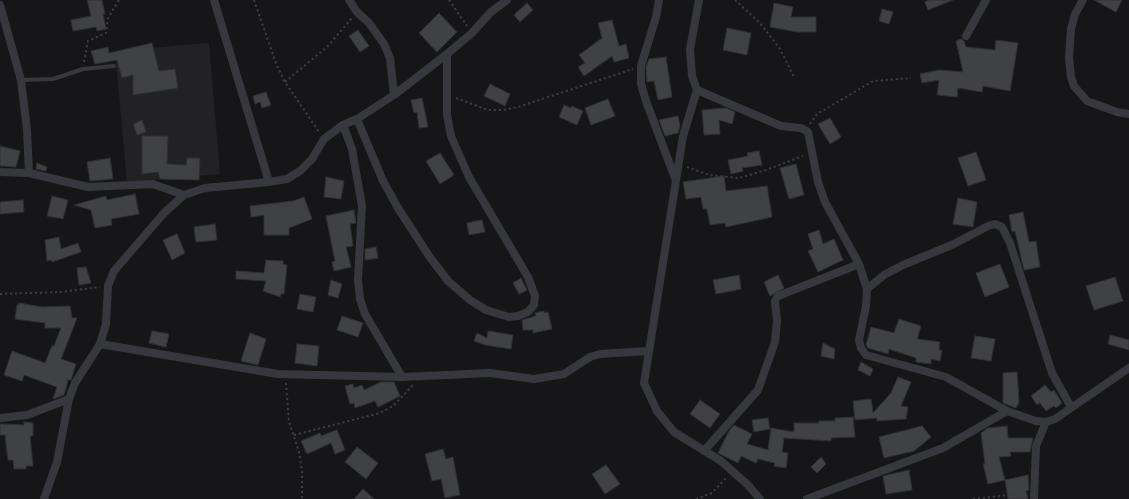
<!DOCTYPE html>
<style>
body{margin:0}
canvas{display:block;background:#161618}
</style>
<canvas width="1129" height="499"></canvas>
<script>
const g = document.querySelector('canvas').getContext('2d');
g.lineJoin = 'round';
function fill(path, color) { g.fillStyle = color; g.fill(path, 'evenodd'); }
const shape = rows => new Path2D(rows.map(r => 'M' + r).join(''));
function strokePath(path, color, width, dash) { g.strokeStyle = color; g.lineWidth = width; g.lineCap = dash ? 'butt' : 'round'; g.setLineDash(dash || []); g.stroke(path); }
const built = shape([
 [209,43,220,174,127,182,115,51]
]);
const building = shape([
 [87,0,102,0,105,14,103,14,106,29,97,31,96,27,73,31,71,20,91,16,87,0],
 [929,0,953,0,928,10,925,2,929,0],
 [1094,0,1122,0,1116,12,1094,0],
 [527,3,533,10,520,22,514,15,527,3],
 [774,3,793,7,791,17,816,17,816,32,797,32,770,27,774,3],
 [882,9,893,12,889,24,879,21,882,9],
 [439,13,457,32,437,52,419,33,439,13],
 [612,20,619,46,626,44,629,58,614,62,612,56,584,76,578,67,585,63,579,55,602,38,598,23,612,20],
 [727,28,751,33,747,55,723,50,727,28],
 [358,30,369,46,360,52,349,36,358,30],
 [961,39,964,41,966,47,995,50,996,40,1018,43,1010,91,983,86,982,92,958,88,957,97,937,95,939,80,922,83,920,74,939,70,963,72,956,41,961,39],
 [152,43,159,71,175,69,178,88,133,95,133,75,122,78,117,60,95,64,91,51,108,47,109,53,152,43],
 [666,57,672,97,658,100,654,81,647,82,646,67,649,59,666,57],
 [490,84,510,94,505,106,484,96,490,84],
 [266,92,271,105,262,108,260,102,255,104,253,96,266,92],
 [422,98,428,127,419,128,417,112,414,113,411,100,422,98],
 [608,99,615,116,591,125,585,108,608,99],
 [564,105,571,108,572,106,583,111,577,125,559,117,564,105],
 [726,108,735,112,732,124,719,120,720,134,704,135,702,110,726,108],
 [678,116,680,126,678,133,665,136,659,120,678,116],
 [830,118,841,137,830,144,818,124,830,118],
 [142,120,146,132,137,135,133,124,142,120],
 [142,136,168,136,167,164,186,165,187,158,200,158,199,180,160,179,158,172,142,174,142,136],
 [0,146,20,151,16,167,0,166,0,146],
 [759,151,762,165,742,168,743,171,731,174,728,160,748,156,747,153,759,151],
 [976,152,986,180,968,186,958,158,976,152],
 [440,153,454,175,440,184,426,161,440,153],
 [110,158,113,179,90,181,87,162,110,158],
 [37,163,47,167,46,171,36,169,37,163],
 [796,164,804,195,789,199,780,168,796,164],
 [724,176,726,191,767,186,772,217,726,227,725,223,710,225,707,209,703,209,701,197,686,199,683,182,724,176],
 [326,177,344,181,341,199,324,197,326,177],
 [135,194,139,214,111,219,112,225,95,228,91,210,74,205,106,196,107,200,135,194],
 [52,196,68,200,63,219,47,216,52,196],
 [304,197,312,219,289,228,289,235,264,235,264,215,251,217,250,206,293,201,304,197],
 [958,198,977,202,973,227,953,224,958,198],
 [23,200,24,212,0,214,0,202,23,200],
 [354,210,356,223,350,224,353,246,346,247,351,267,334,271,332,262,335,261,326,216,354,210],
 [1023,212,1029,242,1036,241,1040,267,1024,270,1015,231,1012,232,1009,215,1023,212],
 [482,220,485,232,469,235,467,223,482,220],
 [215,224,217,240,196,242,194,227,215,224],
 [819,230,823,244,834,239,843,260,818,272,808,251,813,249,808,234,819,230],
 [177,234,185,253,172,260,163,240,177,234],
 [59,237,61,249,78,243,81,252,52,262,51,260,47,261,45,240,59,237],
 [376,247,378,258,365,260,365,249,376,247],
 [266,260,283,261,283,264,287,265,284,294,281,294,280,297,263,291,266,281,236,279,236,271,264,273,266,260],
 [1000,264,1009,287,985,297,976,273,1000,264],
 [86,267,91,283,79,285,77,268,86,267],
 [739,275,741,289,716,294,713,280,739,275],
 [778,275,784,288,770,296,764,282,778,275],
 [1115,277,1123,301,1094,310,1086,286,1115,277],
 [521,278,527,290,519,294,513,283,521,278],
 [331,280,342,284,338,298,328,295,331,280],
 [300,294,316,297,313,312,297,309,300,294],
 [19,303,42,307,70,306,72,318,77,318,61,359,76,364,71,380,68,380,64,395,53,399,57,387,24,375,22,381,4,375,12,351,45,363,52,346,54,346,61,328,45,328,45,323,15,319,17,305,19,305,19,303],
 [544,311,544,313,548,312,552,329,533,333,533,330,523,330,522,320,536,316,535,313,544,311],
 [342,316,363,323,358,337,337,330,342,316],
 [899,319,921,326,917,339,940,342,939,350,942,350,940,361,931,359,931,364,916,362,916,358,889,349,888,354,868,348,866,345,871,327,894,333,899,319],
 [152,331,169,334,166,347,149,343,152,331],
 [488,331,513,335,511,349,485,345,474,341,477,333,487,338,488,331],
 [250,333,266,339,258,365,241,361,250,333],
 [1110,335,1129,340,1129,350,1108,344,1110,335],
 [975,336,995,339,991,361,971,358,975,336],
 [823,343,835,349,834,359,821,356,823,343],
 [297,344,319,346,317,366,295,363,297,344],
 [861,362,873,369,870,376,858,370,861,362],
 [1017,372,1019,402,1016,408,1003,403,1003,373,1017,372],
 [898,377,911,382,901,406,908,407,906,419,877,421,877,418,855,420,853,401,871,399,873,413,891,393,898,377],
 [381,382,394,382,400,396,378,407,375,401,355,408,354,403,350,404,345,386,353,384,354,388,362,385,364,390,381,382],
 [1045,385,1051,392,1054,390,1062,403,1056,408,1054,406,1046,411,1040,403,1037,405,1031,396,1045,385],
 [700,400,720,414,710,428,690,414,700,400],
 [853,417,855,437,831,438,831,441,784,438,782,452,788,453,786,468,774,466,775,463,758,459,756,463,741,456,738,463,718,453,729,431,734,425,752,434,747,444,768,450,771,428,794,432,794,423,819,423,819,421,835,421,835,418,853,417],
 [768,418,770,429,754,432,752,420,768,418],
 [24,422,33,423,33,436,30,436,33,466,26,466,26,469,14,469,13,460,8,460,5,435,0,435,0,424,24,425,24,422],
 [922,426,931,437,914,451,884,458,879,437,922,426],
 [1007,426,1008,438,1033,438,1030,452,1010,452,1011,456,999,457,1005,480,988,484,983,464,985,464,981,433,988,428,1007,426],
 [337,430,345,450,335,454,331,443,307,454,301,441,320,433,321,436,337,430],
 [357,447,378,463,366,479,345,462,357,447],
 [443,449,446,459,453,457,460,495,445,498,441,479,432,481,425,454,443,449],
 [821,457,826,464,817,473,811,467,821,457],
 [606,465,620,484,605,494,592,474,606,465],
 [909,470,912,490,886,494,883,476,909,470],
 [1028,475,1029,490,1026,491,1028,499,1008,499,1005,480,1028,475],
 [363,489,374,499,354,499,363,489]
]);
const path = shape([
 [254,0,277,66,285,82,319,132],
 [449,0,467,26],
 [735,0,760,23,780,49,794,77],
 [84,62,88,41,106,33,108,18,119,0],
 [285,82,328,46,352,18],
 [456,98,488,110,503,110,518,107,633,69],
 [810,124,817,114,873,81,911,78],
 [687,167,709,175,739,178,766,170,803,156],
 [0,294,60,292,100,287],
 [286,383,289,422,299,452,302,472,302,499],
 [294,435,380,413,393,406,413,385],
 [696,499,712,493,726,478],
 [973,499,1026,493]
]);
const service = shape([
 [21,80,53,79,83,69,114,66]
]);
const minor = shape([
 [214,0,269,182],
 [349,0,357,12,369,23,384,44,390,58,394,95],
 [659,0,656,17,641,66,641,84,646,101,675,178],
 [699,0,690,49,692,76,697,90,781,126,801,128,808,132,818,182,825,202,859,264,867,289,866,306,859,340,861,348,866,355,946,377,1007,411,1036,421,1046,422,1055,419,1129,368],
 [1083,0,1075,14,1071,29,1069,58,1071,77,1074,86,1087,101,1117,112,1129,114],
 [0,5,21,80,27,130,29,173],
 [966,36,986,0],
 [697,90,683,136,644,383,657,411,674,432,721,461,748,485,760,499],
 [357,119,383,181,398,208,429,256,448,281,470,300,486,310,509,317,518,316,528,312,534,305,535,296,528,277,469,177,451,136,447,115,447,54],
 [343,125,352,149,362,206,358,280,360,299,365,314,402,377],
 [0,172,29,173,88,187,153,184,184,195],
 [867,289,884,275,903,265,954,244,988,226,995,224,1002,227,1010,243,1052,373,1071,407],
 [100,344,278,374,402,377,490,373,534,379,564,374,590,357,600,354,649,351],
 [0,418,27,415,69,399],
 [704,451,758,390,775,342,777,321,775,301,778,296,859,264],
 [44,499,57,462,69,399,75,383,100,344,106,324,108,286,114,271,164,213,184,195,205,188,269,182,287,179,300,171,312,159,324,139,343,125,357,119,394,95,447,54,472,33,491,12,507,0],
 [807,499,943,448,1007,411],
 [1034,499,1036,446,1046,422]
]);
fill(built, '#222225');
fill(building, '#404145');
strokePath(building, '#303034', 1);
strokePath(path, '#3d3f44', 2, [2, 3]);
strokePath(service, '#37383d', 4);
strokePath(minor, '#37383d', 8);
</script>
